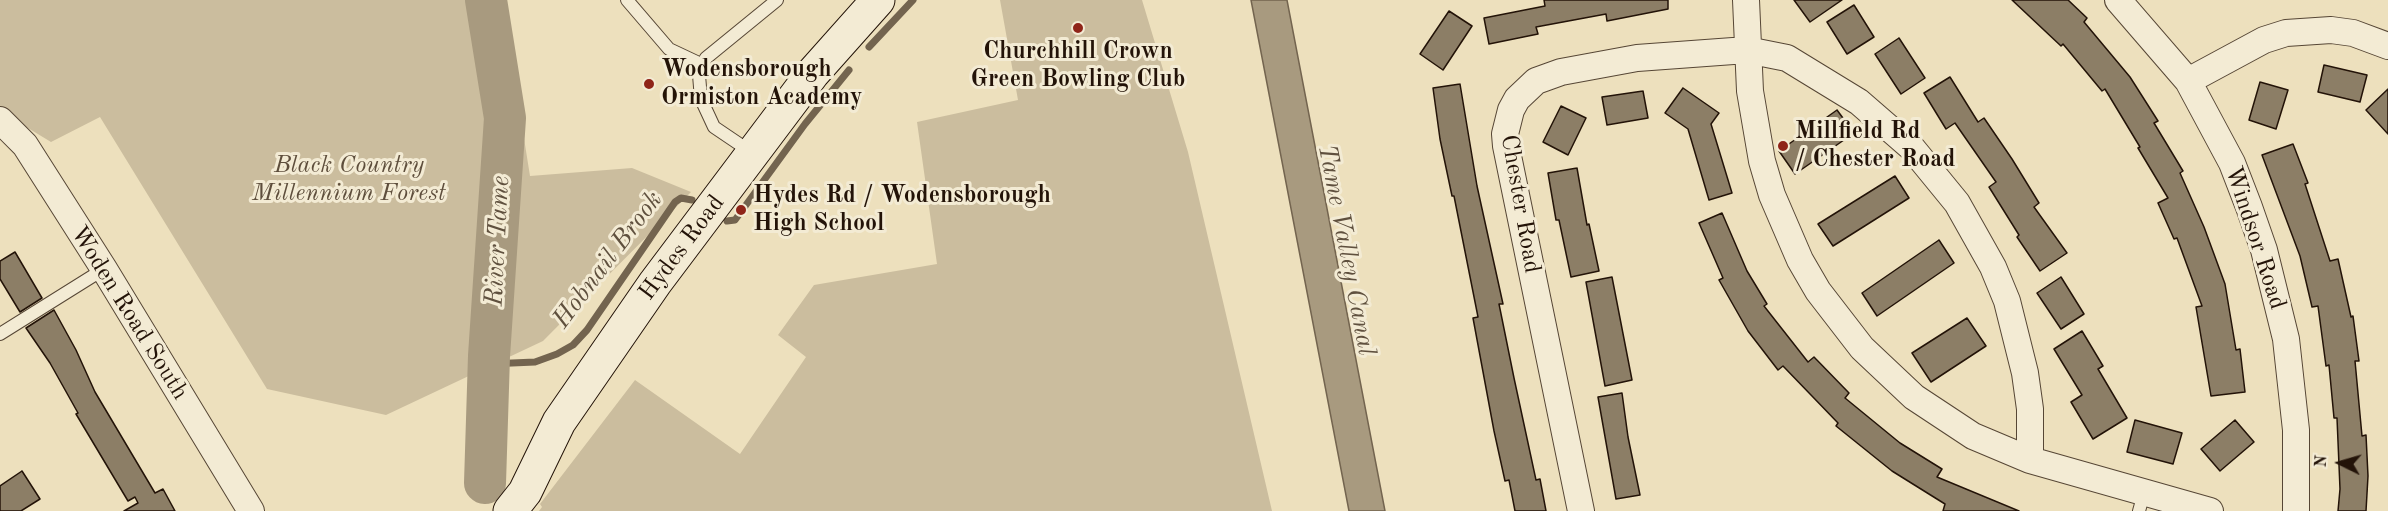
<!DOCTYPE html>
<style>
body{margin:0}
#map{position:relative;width:2388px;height:511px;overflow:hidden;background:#ede0bd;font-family:"Old Standard TT",serif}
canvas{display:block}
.north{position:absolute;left:2310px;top:433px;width:60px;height:60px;-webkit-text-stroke:4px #f3ebd4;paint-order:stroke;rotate:275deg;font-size:16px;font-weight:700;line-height:24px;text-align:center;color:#231308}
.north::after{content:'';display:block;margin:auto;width:21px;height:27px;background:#231308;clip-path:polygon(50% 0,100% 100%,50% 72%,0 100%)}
</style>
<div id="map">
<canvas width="2388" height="511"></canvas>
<div class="north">N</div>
</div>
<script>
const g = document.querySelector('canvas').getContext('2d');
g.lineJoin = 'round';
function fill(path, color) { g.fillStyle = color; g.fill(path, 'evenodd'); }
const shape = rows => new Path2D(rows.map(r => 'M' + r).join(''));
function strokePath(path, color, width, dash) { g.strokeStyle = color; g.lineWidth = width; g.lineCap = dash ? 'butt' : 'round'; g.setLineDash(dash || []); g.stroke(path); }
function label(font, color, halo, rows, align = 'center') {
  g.font = font + ' "Old Standard TT",serif'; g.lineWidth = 6; g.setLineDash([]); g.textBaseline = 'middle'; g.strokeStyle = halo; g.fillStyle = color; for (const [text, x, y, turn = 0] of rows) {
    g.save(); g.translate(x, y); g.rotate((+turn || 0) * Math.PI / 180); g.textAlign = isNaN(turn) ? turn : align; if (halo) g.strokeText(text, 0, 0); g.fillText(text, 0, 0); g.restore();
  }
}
const green = shape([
 [0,0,502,0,530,176,632,168,691,192,543,341,386,415,267,389,100,117,51,142,0,111],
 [1000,0,1142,0,1188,152,1272,511,539,511,542,507,540,504,635,380,740,454,806,357,778,335,814,285,937,264,917,122,1018,100]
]);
const water = shape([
 [1251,0,1287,0,1385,511,1349,511,1251,0]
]);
const stream = shape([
 [869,47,913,0],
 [727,221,735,220,805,124,849,70],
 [489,364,535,362,557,354,573,345,587,330,675,202,681,198,692,200]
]);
const river = shape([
 [485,483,489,356,505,118,486,0]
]);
const building = shape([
 [1544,0,1668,0,1668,9,1607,21,1606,14,1536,27,1538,34,1489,44,1484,18,1545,6,1544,0],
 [1794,0,1842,0,1810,22,1794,0],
 [2012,0,2068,0,2087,18,2084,22,2130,77,2158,121,2154,123,2183,171,2180,173,2204,227,2225,284,2236,350,2240,349,2245,392,2211,396,2196,307,2202,306,2177,238,2174,239,2158,203,2168,198,2138,148,2140,147,2105,89,2102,91,2063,44,2061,46,2012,0],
 [1854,5,1874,37,1847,54,1827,22,1854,5],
 [1449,11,1472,26,1443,70,1420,54,1449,11],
 [1899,38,1925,78,1901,94,1875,54,1899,38],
 [2324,65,2367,75,2360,102,2318,92,2324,65],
 [1950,77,1978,122,1984,118,2012,159,2039,203,2034,207,2067,253,2040,271,2017,237,2019,235,1989,187,1996,182,1955,123,1946,129,1924,93,1950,77],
 [2260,82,2288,90,2276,129,2249,120,2260,82],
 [1460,84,1477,186,1503,304,1499,304,1514,378,1536,480,1540,479,1546,511,1515,511,1509,480,1505,481,1494,431,1473,318,1478,317,1454,196,1452,196,1440,139,1433,88,1460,84],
 [1683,88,1719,113,1711,124,1732,193,1709,200,1688,129,1665,113,1683,88],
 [2388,89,2388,134,2366,110,2388,89],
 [1643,91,1648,118,1607,125,1602,97,1643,91],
 [1561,106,1586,118,1568,155,1543,142,1561,106],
 [1837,110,1854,133,1795,174,1779,151,1837,110],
 [2293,144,2308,183,2305,184,2330,261,2338,259,2351,317,2353,316,2359,361,2355,361,2362,436,2366,435,2368,476,2366,511,2338,511,2340,489,2337,418,2334,418,2329,365,2326,366,2318,306,2312,307,2300,256,2262,155,2293,144],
 [1577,168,1587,225,1589,224,1599,271,1571,277,1559,220,1556,220,1548,173,1577,168],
 [1895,176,1909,198,1833,246,1818,224,1895,176],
 [1722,213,1747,271,1767,304,1764,306,1808,362,1814,357,1849,393,1845,398,1900,443,1942,469,1937,477,2019,511,1943,511,1945,504,1892,471,1836,426,1838,423,1783,366,1778,370,1748,331,1719,280,1723,278,1699,223,1722,213],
 [1939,240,1954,263,1877,316,1862,293,1939,240],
 [15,252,42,298,20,312,0,279,0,261,15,252],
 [1612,277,1632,380,1605,386,1586,282,1612,277],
 [2061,277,2084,314,2061,329,2037,293,2061,277],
 [54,310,76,350,95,392,155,493,163,489,175,511,124,511,138,503,135,497,128,501,76,414,78,413,50,363,26,328,54,310],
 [1967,318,1986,346,1931,382,1912,353,1967,318],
 [2082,331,2103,366,2098,369,2127,418,2093,439,2071,402,2082,395,2054,349,2082,331],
 [1622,393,1628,437,1640,495,1616,499,1598,397,1622,393],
 [2135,420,2182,433,2173,464,2127,452,2135,420],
 [2235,420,2254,442,2220,471,2201,449,2235,420],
 [22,471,40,499,21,511,0,511,0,486,22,471]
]);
const lane = shape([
 [627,0,669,49,703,65],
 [751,152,714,127,701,99,699,75,706,58,777,0],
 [0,334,104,269],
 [2139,511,2144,493]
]);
const street = shape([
 [1746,0,1750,91,1762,161,1772,195,1800,260,1818,291,1862,348,1914,397,1973,436,2030,460,2210,511],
 [2118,0,2188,81,2232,163,2249,207,2264,250,2286,339,2296,430,2296,511],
 [2188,81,2264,40,2286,33,2331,30,2353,33,2388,46],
 [0,120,25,145,104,269,251,511],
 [1581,511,1506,146,1505,134,1511,110,1517,99,1536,81,1561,72,1637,58,1747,50,1787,58,1859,102,1912,148,1957,203,1993,267,2007,301,2025,373,2030,409,2030,460]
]);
const secondary = shape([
 [510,511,525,492,559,422,655,283,813,73,878,0]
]);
const markers = [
 [1078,28,6,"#8f2418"],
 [649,84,6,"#8f2418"],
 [1783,146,6,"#8f2418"],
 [741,210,6,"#8f2418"]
];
const poiNames = [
 ["Churchhill Crown",1078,52,"center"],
 ["Green Bowling Club",1078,80,"center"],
 ["Wodensborough",661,70],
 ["Ormiston Academy",661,98],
 ["Millfield Rd",1795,132],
 ["/ Chester Road",1795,160],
 ["Hydes Rd / Wodensborough",753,196],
 ["High School",753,224]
];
const parkNames = [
 ["Black Country",349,166],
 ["Millennium Forest",349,194]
];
const streetNames = [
 ["Chester Road",1520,204,80],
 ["Windsor Road",2255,238,72],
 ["Hydes Road",682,248,-53],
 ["Woden Road South",129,313,58]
];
const waterNames = [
 ["River Tame",498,241,-87],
 ["Tame Valley Canal",1346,250,79],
 ["Hobnail Brook",608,260,-53]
];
fill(green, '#cbbd9e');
fill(water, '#a89a7f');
strokePath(water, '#73644f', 1.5);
strokePath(stream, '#73644f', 7);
strokePath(river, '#a89a7f', 42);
fill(building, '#8c7e66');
strokePath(building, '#231308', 1.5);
strokePath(lane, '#564635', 14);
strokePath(street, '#564635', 28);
strokePath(secondary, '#231308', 35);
strokePath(lane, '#f3ebd4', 12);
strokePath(street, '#f3ebd4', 26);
strokePath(secondary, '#f3ebd4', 33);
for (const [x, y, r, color] of markers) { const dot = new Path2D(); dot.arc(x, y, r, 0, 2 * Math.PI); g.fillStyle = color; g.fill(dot); strokePath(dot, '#f3ebd4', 2); }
label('bold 24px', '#231308', '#f3ebd4', poiNames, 'left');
label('italic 24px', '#5e4e3c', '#f3ebd4', parkNames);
label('24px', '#231308', '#f3ebd4', streetNames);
label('italic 26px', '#5f503e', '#f3ebd4', waterNames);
</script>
